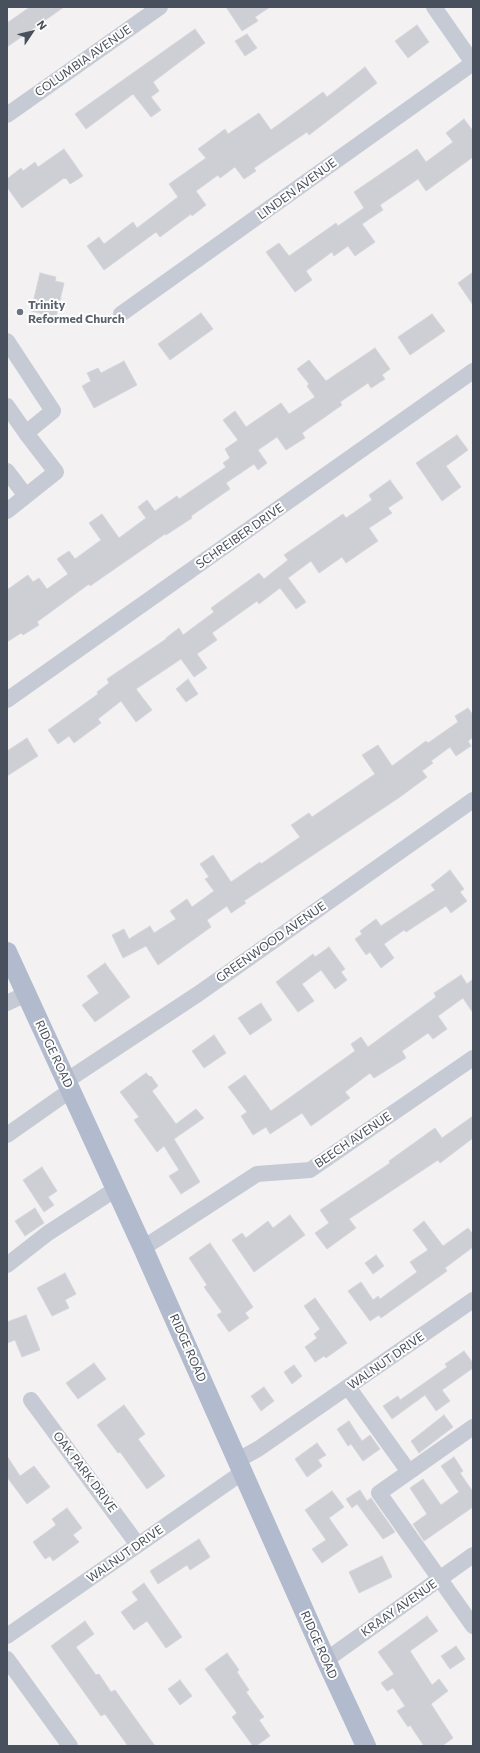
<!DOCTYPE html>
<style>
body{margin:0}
#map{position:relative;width:480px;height:1753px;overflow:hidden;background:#f3f1f1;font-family:Commissioner,sans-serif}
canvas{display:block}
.frame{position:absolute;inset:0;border:8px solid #49505d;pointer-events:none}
.north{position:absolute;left:12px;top:12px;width:40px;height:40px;-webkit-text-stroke:3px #fff;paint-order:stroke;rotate:55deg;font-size:11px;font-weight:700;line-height:16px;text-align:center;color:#49505d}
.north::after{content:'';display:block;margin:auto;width:14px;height:18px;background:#49505d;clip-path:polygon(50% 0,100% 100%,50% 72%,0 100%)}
</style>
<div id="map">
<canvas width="480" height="1753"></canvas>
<div class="frame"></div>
<div class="north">N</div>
</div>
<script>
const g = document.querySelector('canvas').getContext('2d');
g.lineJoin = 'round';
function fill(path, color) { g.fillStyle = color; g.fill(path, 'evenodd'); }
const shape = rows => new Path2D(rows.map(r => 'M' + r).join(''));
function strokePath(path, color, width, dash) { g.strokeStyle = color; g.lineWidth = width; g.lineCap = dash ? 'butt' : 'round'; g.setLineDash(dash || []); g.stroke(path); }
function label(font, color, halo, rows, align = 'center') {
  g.font = font + ' Commissioner,sans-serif'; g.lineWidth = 4; g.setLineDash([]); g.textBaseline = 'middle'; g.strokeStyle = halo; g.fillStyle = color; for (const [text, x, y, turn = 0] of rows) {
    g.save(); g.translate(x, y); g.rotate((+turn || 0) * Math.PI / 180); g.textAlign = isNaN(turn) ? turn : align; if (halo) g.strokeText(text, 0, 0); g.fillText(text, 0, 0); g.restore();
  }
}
const building = shape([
 [30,7,64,7,7,47,7,23,30,7],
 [226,7,270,7,255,17,258,21,242,31,226,7],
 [417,25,429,42,408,58,395,41,417,25],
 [195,29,205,43,153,82,159,91,151,97,161,110,151,117,133,94,86,129,75,114,195,29],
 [247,34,257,48,245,56,235,41,247,34],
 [365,67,377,83,309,135,307,132,254,168,256,171,244,179,235,167,220,178,218,175,196,191,206,205,192,216,191,214,160,237,156,232,104,270,87,246,99,237,104,244,133,222,137,228,178,197,169,184,206,158,198,149,225,129,228,134,259,113,271,130,323,92,327,97,365,67],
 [464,119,473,131,473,157,426,191,418,179,380,205,383,210,362,224,375,242,355,256,348,246,334,256,332,252,306,271,312,280,295,292,266,252,279,243,289,256,336,223,338,226,364,208,354,192,417,149,426,162,453,142,446,133,464,119],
 [64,149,83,176,70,184,66,178,65,179,64,178,22,208,7,187,7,179,21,168,23,171,35,162,38,167,64,149],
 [473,272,473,305,458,283,473,272],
 [40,273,56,277,55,281,64,283,56,317,31,311,40,273],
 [201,313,213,329,170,360,158,344,201,313],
 [432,314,445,331,410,355,398,337,432,314],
 [375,348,390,369,382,375,385,379,371,388,368,383,340,402,342,405,302,433,305,438,286,450,277,437,258,450,267,463,258,470,254,464,226,483,230,489,191,516,192,518,166,535,165,534,90,586,89,584,37,622,39,625,23,635,21,633,7,642,7,590,28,575,33,582,39,578,47,589,68,574,57,559,69,551,75,559,101,540,89,523,102,514,119,538,146,518,138,507,147,500,155,511,177,496,179,499,226,467,223,463,230,458,225,449,238,440,223,420,235,411,246,427,281,403,289,414,315,397,307,386,309,384,297,369,309,360,326,381,375,348],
 [124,361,137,385,94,408,82,386,91,381,87,373,98,368,101,373,124,361],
 [457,435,468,450,446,466,461,487,442,501,416,463,457,435],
 [390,480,403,498,388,508,392,513,369,528,378,541,346,563,342,557,319,573,311,561,288,578,306,602,296,609,280,588,259,604,257,601,212,633,217,640,197,654,207,668,194,677,181,659,136,689,152,710,136,722,121,701,98,719,101,723,74,743,69,736,58,744,48,730,98,694,97,692,109,683,107,679,166,639,166,638,179,628,183,635,214,612,211,608,259,573,264,579,288,560,284,555,343,514,346,518,372,500,369,495,390,480],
 [188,679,198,694,186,702,176,689,188,679],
 [468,708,473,715,473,737,468,741,471,746,456,756,450,747,431,761,433,763,422,771,427,777,400,797,244,901,246,903,231,913,227,906,207,920,211,927,158,965,146,946,123,958,112,935,124,929,129,939,150,926,154,933,176,919,170,911,187,899,192,907,214,891,205,879,209,877,200,864,213,855,231,882,260,862,261,864,300,837,291,825,309,813,312,817,375,774,362,755,378,745,392,766,426,741,428,743,458,722,455,716,468,708],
 [27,738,38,756,7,776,7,751,27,738],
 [450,870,464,889,460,892,467,901,451,913,446,906,406,932,404,930,384,944,394,958,381,968,370,952,366,955,355,939,362,934,360,931,376,919,381,926,435,890,431,885,450,870],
 [329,947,345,969,341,972,347,980,335,989,321,970,302,984,314,1001,298,1012,276,982,313,954,315,957,329,947],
 [105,963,130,997,95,1022,82,1005,99,993,87,976,105,963],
 [461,975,467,984,473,979,473,1013,463,998,438,1016,447,1029,433,1039,428,1033,402,1051,406,1058,374,1078,370,1073,345,1092,350,1098,311,1126,302,1113,270,1134,266,1127,253,1135,241,1116,247,1112,228,1087,245,1075,271,1111,355,1051,351,1044,361,1037,368,1047,436,997,434,993,461,975],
 [261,1003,272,1020,250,1035,238,1018,261,1003],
 [214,1035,226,1053,204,1068,192,1051,214,1035],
 [146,1073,150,1077,151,1076,158,1086,152,1091,176,1124,196,1109,204,1118,174,1139,200,1182,181,1194,169,1176,179,1170,164,1146,157,1152,134,1120,139,1117,120,1092,146,1073],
 [473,1116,473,1138,440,1163,438,1160,349,1219,356,1228,327,1249,315,1233,329,1223,320,1210,390,1163,389,1161,435,1128,442,1138,473,1116],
 [42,1167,57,1191,48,1197,54,1205,44,1212,23,1180,42,1167],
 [35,1208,44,1223,25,1236,15,1221,35,1208],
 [290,1215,305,1235,254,1272,232,1240,242,1233,246,1238,268,1221,273,1228,290,1215],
 [424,1221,443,1246,468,1228,473,1234,473,1247,445,1268,447,1271,381,1318,379,1315,370,1321,348,1291,361,1282,373,1300,378,1296,380,1299,417,1272,410,1262,428,1250,413,1230,424,1221],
 [210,1243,253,1307,245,1313,249,1318,229,1332,217,1315,222,1312,204,1287,207,1285,189,1258,210,1243],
 [376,1255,384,1266,373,1274,365,1263,376,1255],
 [65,1273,76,1294,65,1300,69,1308,52,1316,37,1288,65,1273],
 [315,1298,347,1343,326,1358,324,1356,315,1362,305,1347,317,1338,314,1334,320,1329,304,1306,315,1298],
 [26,1315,40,1350,22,1357,15,1340,7,1343,7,1322,26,1315],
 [464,1351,473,1363,473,1368,442,1390,450,1401,436,1411,425,1395,392,1419,383,1406,398,1396,400,1400,447,1367,445,1364,464,1351],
 [94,1363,106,1379,78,1399,66,1383,94,1363],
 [294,1365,302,1376,292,1384,284,1372,294,1365],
 [264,1387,274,1401,261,1411,251,1396,264,1387],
 [124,1405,145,1434,138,1439,165,1476,147,1489,120,1452,118,1453,97,1425,124,1405],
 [444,1415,453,1427,419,1453,411,1441,444,1415],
 [349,1421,362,1441,370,1435,380,1449,363,1461,351,1444,348,1446,337,1429,349,1421],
 [317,1443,326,1455,318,1460,322,1466,307,1477,295,1459,317,1443],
 [7,1456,20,1476,34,1466,50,1487,27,1504,7,1477,7,1456],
 [454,1457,463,1471,460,1473,473,1492,473,1507,424,1541,413,1524,427,1514,410,1488,423,1479,441,1505,459,1492,441,1466,454,1457],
 [360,1490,367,1501,371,1498,395,1532,383,1539,357,1504,352,1508,346,1499,360,1490],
 [332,1491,344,1507,329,1518,348,1545,322,1563,312,1549,326,1540,305,1510,332,1491],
 [67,1508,82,1528,73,1535,79,1542,53,1561,50,1556,45,1559,33,1542,56,1525,52,1519,67,1508],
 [199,1539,210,1557,190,1570,187,1565,158,1584,150,1571,199,1539],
 [382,1556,392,1577,359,1593,349,1572,382,1556],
 [144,1583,182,1637,166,1648,147,1621,134,1630,121,1612,138,1600,132,1592,144,1583],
 [427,1616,438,1631,410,1651,432,1685,439,1679,448,1691,431,1704,453,1738,442,1746,424,1746,410,1725,408,1727,397,1711,405,1706,393,1688,387,1691,381,1683,394,1674,378,1652,427,1616],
 [85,1621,94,1634,76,1647,96,1675,99,1674,111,1692,115,1690,155,1746,128,1746,105,1714,101,1716,51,1646,85,1621],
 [456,1646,465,1659,450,1669,441,1656,456,1646],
 [227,1653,239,1670,237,1672,249,1690,246,1692,264,1717,259,1720,270,1736,256,1746,253,1746,232,1717,237,1713,205,1669,227,1653],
 [180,1680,192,1696,180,1705,168,1689,180,1680]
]);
const minor = shape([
 [434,7,473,63],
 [7,115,160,7],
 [121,314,473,63],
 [7,341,53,411,26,433,56,472,7,511],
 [7,406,26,433],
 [7,471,26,496],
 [7,700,473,371],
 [7,1003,26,994],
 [66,1081,198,994,473,800],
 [7,1135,71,1090],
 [143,1248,257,1174,310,1170,473,1058],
 [7,1265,48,1233,116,1189],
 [348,1387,409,1472],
 [31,1400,138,1545],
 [473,1427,379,1493,473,1626],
 [238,1460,258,1449,473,1300],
 [7,1636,243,1472],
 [7,1659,70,1746],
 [326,1660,473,1555]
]);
const major = shape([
 [7,952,143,1248,326,1660,366,1746]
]);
const markers = [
 [20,312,4,"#6b7280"]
];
const streetNames = [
 ["COLUMBIA AVENUE",83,61,-35],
 ["LINDEN AVENUE",297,189,-36],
 ["SCHREIBER DRIVE",240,536,-35],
 ["GREENWOOD AVENUE",271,942,-35],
 ["RIDGE ROAD",54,1054,65],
 ["BEECH AVENUE",353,1140,-34],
 ["RIDGE ROAD",188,1348,66],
 ["WALNUT DRIVE",386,1361,-35],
 ["OAK PARK DRIVE",85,1472,53],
 ["WALNUT DRIVE",125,1554,-35],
 ["KRAAY AVENUE",399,1608,-35],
 ["RIDGE ROAD",319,1645,66]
];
const worshipNames = [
 ["Trinity",28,305],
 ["Reformed Church",28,319]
];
fill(building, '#cecfd5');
strokePath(building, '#d5d6dc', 1);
strokePath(minor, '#c5cad4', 16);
strokePath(major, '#b2bbcd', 20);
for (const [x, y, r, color] of markers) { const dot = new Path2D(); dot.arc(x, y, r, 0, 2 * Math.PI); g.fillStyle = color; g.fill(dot); strokePath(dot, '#fff', 1.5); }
label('12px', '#49505d', '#fff', streetNames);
label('bold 12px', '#5b616d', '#fff', worshipNames, 'left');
</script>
